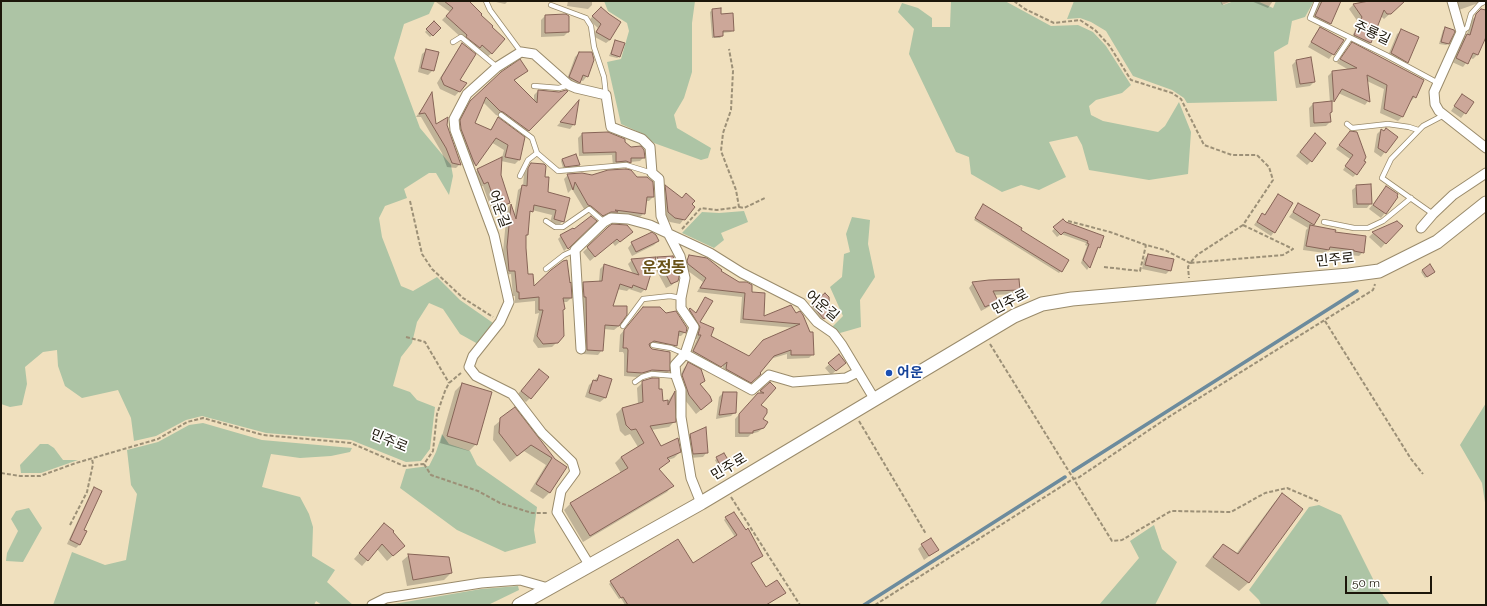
<!DOCTYPE html>
<meta charset="utf-8">
<style>
body{margin:0}
#map{position:relative;width:1487px;height:606px;overflow:hidden;background:#f0e0be;font-family:Raleway,sans-serif}
canvas{display:block}
.frame{position:absolute;inset:0;border:2px solid #1c160a;pointer-events:none}
.scale{position:absolute;left:1345px;top:576px;width:87px;height:18px;box-sizing:border-box;border:2px solid #1c160a;border-top:0;padding-left:5px;font-size:12px;line-height:14px;white-space:nowrap;color:#1c160a;-webkit-text-stroke:3px #fff;paint-order:stroke}
</style>
<div id="map">
<canvas width="1487" height="606"></canvas>
<div class="frame"></div>
<div class="scale">50 m</div>
</div>
<script>
const g = document.querySelector('canvas').getContext('2d');
g.lineJoin = 'round';
function fill(path, color) { g.fillStyle = color; g.fill(path, 'evenodd'); }
const shape = rows => new Path2D(rows.map(r => 'M' + r).join(''));
function strokePath(path, color, width, dash) { g.strokeStyle = color; g.lineWidth = width; g.lineCap = dash ? 'butt' : 'round'; g.setLineDash(dash || []); g.stroke(path); }
function label(font, color, halo, rows, align = 'center') {
  g.font = font + ' Raleway,"Noto Sans KR",sans-serif'; g.lineWidth = 3.5; g.setLineDash([]); g.textBaseline = 'middle'; g.strokeStyle = halo; g.fillStyle = color; for (const [text, x, y, turn = 0] of rows) {
    g.save(); g.translate(x, y); g.rotate((+turn || 0) * Math.PI / 180); g.textAlign = isNaN(turn) ? turn : align; if (halo) g.strokeText(text, 0, 0); g.fillText(text, 0, 0); g.restore();
  }
}
const green = shape([
 [1,1,435,1,429,14,404,24,394,58,420,128,451,165,453,176,449,195,436,173,429,173,404,189,407,198,385,206,379,218,382,237,401,286,413,291,437,277,460,300,496,325,478,344,460,334,443,309,429,303,417,322,412,343,401,357,393,386,410,392,417,400,435,407,430,449,421,461,406,462,351,440,266,433,202,416,186,420,156,436,134,441,131,418,118,390,82,398,65,386,58,366,57,350,43,352,25,367,27,384,22,405,10,407,1,404],
 [604,1,695,1,692,23,692,72,684,98,674,115,677,128,711,148,708,158,701,160,654,143,641,133,621,124,607,62,621,59,629,31,627,23,608,11],
 [951,1,1005,1,1051,26,1078,25,1093,32,1106,46,1131,85,1122,93,1096,100,1089,106,1091,115,1103,121,1158,132,1165,126,1179,102,1191,132,1188,174,1149,180,1089,170,1082,145,1077,136,1049,142,1066,177,1039,190,1021,185,1002,192,971,174,969,157,956,152,909,54,914,29,898,12,902,3,918,8,932,18,932,27,950,27],
 [1074,1,1221,1,1223,5,1234,1,1257,1,1273,8,1276,1,1314,1,1305,17,1292,21,1288,44,1274,52,1277,101,1187,103,1184,98,1172,90,1133,76,1106,31,1091,22,1080,18,1067,19],
 [744,211,748,222,721,233,724,240,714,248,682,233,702,212,719,213],
 [852,217,870,220,868,244,875,277,860,300,861,327,840,333,832,327,843,316,830,287,842,277,844,254,850,252,846,234],
 [1486,403,1486,509,1482,483,1460,445],
 [203,423,262,440,352,448,350,452,331,456,300,458,271,454,262,487,300,497,309,514,313,527,312,556,335,570,327,582,353,605,322,605,316,601,314,605,53,605,72,552,105,565,126,560,137,494,131,485,127,450,158,442,189,425],
 [442,434,449,444,470,451,477,465,537,507,534,530,536,543,505,552,457,530,400,488,406,469,429,466,436,452],
 [40,444,48,444,54,448,63,460,78,460,41,473,21,473,20,465],
 [1319,505,1341,515,1376,585,1390,605,1261,605,1259,600,1249,590,1309,507],
 [29,508,42,528,23,562,6,561,7,553,18,531,11,519,16,511],
 [1154,525,1162,549,1177,562,1155,605,1099,605,1139,558,1130,541],
 [518,586,519,590,488,605,388,605,481,589]
]);
const shadow = shape([
 [436,1,467,1,492,53,487,57,464,40,442,20,450,12,436,2],
 [496,1,508,1,505,4,496,2],
 [568,1,592,1,592,5,588,9,567,6],
 [1220,1,1232,1,1222,5],
 [1251,1,1273,1,1268,8],
 [1320,1,1340,1,1330,23,1326,27,1311,20],
 [1375,1,1404,1,1384,19,1381,16,1370,43,1366,47,1351,40,1358,22,1349,9,1353,5],
 [1455,1,1484,1,1456,11],
 [601,8,610,40,606,43,593,36,598,28,589,20],
 [712,10,721,15,733,30,731,32,722,33,722,36,720,38,712,38,710,12],
 [1481,10,1486,11,1486,36,1477,55,1473,59,1470,58,1463,67,1452,62,1463,39,1467,34,1472,20],
 [545,16,568,32,564,36,541,37,541,20],
 [434,22,440,28,430,37,425,32],
 [1320,28,1343,41,1329,59,1308,47,1316,33],
 [1445,29,1448,44,1446,45,1439,44,1443,30],
 [1402,30,1407,62,1403,66,1387,58,1397,34],
 [615,42,619,57,617,58,609,56],
 [462,44,459,80,466,84,455,96,440,89,437,83,458,49],
 [1352,44,1415,97,1411,101,1410,100,1402,117,1398,121,1380,113,1384,89,1367,81,1368,101,1365,105,1338,93,1331,104,1329,114,1330,122,1326,126,1310,127,1309,108,1313,104,1330,103,1328,76,1332,72,1349,70,1337,63],
 [427,50,433,70,428,75,418,72,422,54],
 [579,53,587,76,583,81,580,80,575,87,566,82,575,57],
 [1296,61,1314,82,1310,86,1296,88,1292,65],
 [527,71,514,81,534,101,534,95,538,91,559,93,567,92,524,135,499,116,496,115,483,102,474,124,490,130,498,119,524,138,519,160,515,164,501,161,500,175,509,202,505,207,492,211,483,186,480,187,474,174,478,170,502,158,504,150,491,142,471,169,456,125,466,107,501,73],
 [432,94,436,126,446,125,460,164,456,168,447,167,442,153,421,117,416,117],
 [1462,95,1473,102,1461,118,1451,111],
 [575,106,574,124,570,129,557,126],
 [1381,130,1396,137,1381,157,1374,152,1377,134],
 [1350,132,1356,174,1353,177,1343,170,1350,159,1336,149],
 [582,134,624,142,644,157,640,161,630,162,626,166,613,166,612,155,579,156,578,138],
 [1310,139,1311,161,1307,165,1296,156],
 [562,159,579,165,577,167,563,168,561,161],
 [531,164,544,178,547,193,563,221,558,226,550,223,552,215,532,210,529,214,527,235,525,237,527,276,533,288,571,298,567,302,563,302,557,342,552,347,538,348,533,341,539,313,535,314,535,301,515,303,515,296,513,296,511,274,505,275,503,252,507,209,510,205,514,216,518,190,523,186,524,173],
 [568,175,637,178,653,197,649,201,645,201,644,213,640,217,615,214,598,219,587,210,584,209,572,189,568,193,564,179],
 [665,186,681,199,686,194,691,204,684,219,680,224,670,222,664,217,661,190],
 [1357,186,1371,203,1367,208,1353,208,1352,190],
 [1386,187,1397,197,1381,218,1369,209],
 [1278,195,1274,232,1271,236,1254,225,1259,218,1262,214,1264,215],
 [1299,204,1313,224,1310,227,1334,233,1363,252,1359,256,1350,255,1351,253,1328,250,1325,253,1303,250,1306,230,1308,228,1289,217],
 [982,207,1019,230,1061,271,1059,273,974,220],
 [1063,220,1099,247,1097,250,1089,267,1087,270,1081,263,1087,246,1085,245,1086,243,1061,234,1057,237,1052,231],
 [595,221,564,251,558,239,561,236,578,227],
 [1401,226,1381,248,1369,237,1373,233],
 [608,228,632,232,615,246,612,242,590,261,583,252],
 [658,241,654,245,632,256,628,248,632,243],
 [1148,255,1170,270,1166,274,1142,269,1144,259],
 [690,256,719,271,751,293,762,317,795,314,800,312,813,354,809,358,787,359,787,354,770,359,756,378,746,386,722,373,723,365,717,370,690,356,697,339,694,338,685,314,690,309,695,313,706,298,699,322,709,337,749,357,795,328,740,323,742,297,697,292,703,282,684,268,684,265,686,260],
 [672,257,677,280,672,285,666,288,653,264,645,289,641,293,629,289,627,291,617,289,612,307,619,326,614,330,604,329,602,350,598,355,583,354,582,301,579,287,583,283,599,282,600,269,604,265,633,274,628,264,632,260,654,261,657,258],
 [1423,270,1432,274,1425,278,1421,272],
 [973,283,1019,290,1015,294,994,295,997,301,992,305,981,311,969,288],
 [814,304,826,316,820,322,809,308],
 [639,312,685,332,681,336,677,336,676,346,672,350,648,345,649,347,669,371,664,375,647,374,637,377,624,376,624,354,623,352,619,352,620,335],
 [839,355,840,367,831,375,825,368],
 [688,364,699,384,707,405,696,414,685,400,678,380,684,368],
 [539,370,530,398,526,402,517,395],
 [599,376,610,380,605,398,600,402,585,397,589,385],
 [643,382,658,390,662,402,667,402,674,393,675,421,669,427,651,430,660,447,680,452,674,458,668,460,658,470,672,486,667,492,583,542,564,510,570,504,621,473,615,463,621,457,638,447,630,434,625,436,620,431,616,414,622,408,638,404,637,388],
 [770,383,759,405,763,428,758,432,751,434,748,437,735,437,735,419,754,398],
 [462,384,476,444,469,451,440,443,455,391],
 [723,393,735,412,731,416,716,419,719,397],
 [514,409,554,460,566,467,549,493,543,499,530,491,546,465,524,451,510,462,493,440,494,426],
 [690,434,707,452,703,457,689,458,686,439],
 [724,454,727,464,719,468,715,460],
 [94,488,80,544,76,548,67,544,91,492],
 [1282,494,1302,509,1248,583,1239,591,1205,566,1214,554,1223,545,1236,554,1274,503],
 [726,518,760,558,750,564,766,588,782,595,766,605,625,605,621,598,619,599,609,584,611,582,692,564,735,537,724,520],
 [379,530,398,551,387,561,377,549,362,566,354,559],
 [922,545,938,550,924,560,918,549],
 [409,555,451,573,444,580,407,586,402,561]
]);
const stream = shape([
 [1073,471,1357,291],
 [864,605,1065,477]
]);
const building = shape([
 [444,1,469,1,482,14,481,15,493,26,492,27,505,39,492,54,482,45,480,48,466,37,467,35,446,16,453,8,444,1],
 [1322,1,1341,1,1331,24,1315,16,1322,1],
 [1369,1,1405,1,1391,14,1387,14,1384,10,1371,43,1354,35,1362,17,1353,4,1369,1],
 [601,7,609,14,621,22,610,40,596,32,601,24,592,16,601,7],
 [721,8,721,14,733,13,734,31,723,31,723,36,714,37,712,9,721,8],
 [1481,9,1486,10,1486,37,1478,55,1473,53,1468,64,1456,58,1467,34,1470,35,1476,14,1481,9],
 [566,14,569,16,569,32,545,33,545,15,566,14],
 [434,21,441,28,433,36,426,29,434,21],
 [1320,27,1344,40,1334,55,1311,42,1320,27],
 [1445,27,1454,30,1455,32,1449,44,1441,42,1445,27],
 [1401,29,1419,37,1408,63,1391,53,1401,29],
 [615,40,625,43,620,57,611,54,615,40],
 [1352,42,1424,80,1416,98,1413,96,1403,117,1384,109,1387,85,1367,75,1370,102,1342,89,1334,102,1332,71,1357,68,1340,59,1352,42],
 [462,43,476,54,460,80,467,83,460,92,444,85,441,78,462,43],
 [426,49,439,52,434,71,421,68,426,49],
 [579,52,592,52,594,60,588,77,583,75,580,83,569,77,579,52],
 [1311,57,1315,82,1300,84,1296,60,1311,57],
 [520,59,528,71,514,80,537,103,538,90,559,92,566,90,568,91,529,131,503,112,500,111,486,97,475,123,491,130,498,117,525,137,520,160,505,157,508,145,496,138,476,166,473,160,461,129,460,120,470,101,501,72,520,59],
 [432,92,436,124,448,117,447,125,461,165,452,163,446,148,425,113,419,114,432,92],
 [1462,94,1474,102,1466,114,1454,106,1462,94],
 [579,100,575,125,560,122,579,100],
 [1332,101,1332,112,1330,113,1331,122,1314,123,1313,103,1332,101],
 [1386,128,1398,137,1386,153,1378,148,1381,129,1384,131,1386,128],
 [1350,131,1357,132,1366,157,1364,161,1366,162,1357,175,1345,166,1353,155,1339,145,1350,131],
 [608,132,625,139,625,142,631,147,641,146,644,150,645,158,631,158,631,163,626,161,616,162,616,152,583,153,582,133,608,132],
 [1315,133,1326,143,1312,162,1300,152,1315,133],
 [576,154,580,165,565,167,562,159,576,154],
 [502,157,501,175,510,203,497,208,488,182,484,184,477,169,502,157],
 [531,163,544,164,546,166,545,177,549,177,548,192,570,198,564,222,554,219,556,210,534,205,533,212,530,211,528,235,526,235,526,248,528,274,533,274,534,286,551,270,563,261,567,260,570,283,571,282,572,298,563,298,565,309,563,310,564,336,558,343,543,344,537,336,543,310,539,310,539,297,519,299,519,292,517,292,515,271,509,271,507,247,511,204,516,219,522,185,527,186,528,168,531,163],
 [626,169,631,170,637,177,647,177,653,182,654,197,647,197,645,214,615,210,618,212,611,212,603,216,591,206,588,205,575,182,573,190,567,174,582,173,592,175,608,170,626,169],
 [1371,184,1372,204,1357,204,1356,185,1371,184],
 [665,185,682,198,686,193,695,201,692,204,695,207,685,220,675,218,668,212,665,185],
 [1386,186,1398,194,1397,196,1398,197,1386,214,1373,205,1386,186],
 [1278,194,1293,203,1275,233,1257,222,1262,213,1265,215,1278,194],
 [1298,203,1320,215,1314,225,1293,212,1298,203],
 [983,204,1022,228,1021,230,1069,260,1062,272,975,218,983,204],
 [591,216,597,221,568,249,560,235,573,228,574,229,591,216],
 [1063,219,1066,222,1104,236,1100,248,1098,247,1090,268,1083,260,1089,244,1087,243,1088,241,1064,232,1061,235,1053,227,1063,219],
 [1397,221,1403,226,1386,244,1372,232,1397,221],
 [612,224,627,225,633,232,620,242,617,239,595,257,587,247,608,227,612,224],
 [1310,225,1336,230,1335,232,1366,236,1364,253,1354,251,1354,250,1330,247,1329,250,1306,246,1310,225],
 [652,232,656,235,659,241,636,252,631,242,652,232],
 [1148,254,1174,259,1171,271,1145,265,1148,254],
 [689,255,707,258,722,270,721,271,739,282,747,282,752,285,752,292,765,293,764,316,791,305,796,313,800,311,803,315,810,332,813,332,814,355,791,355,791,350,774,356,760,373,761,374,751,383,726,369,727,362,721,367,693,351,701,335,698,335,700,327,689,309,690,308,696,313,705,297,713,301,700,322,714,328,711,336,749,356,763,340,800,324,743,319,745,293,700,288,706,278,688,264,687,261,689,255],
 [673,256,679,277,678,281,671,284,657,257,673,256],
 [656,257,646,290,633,285,632,288,620,284,613,306,627,306,627,315,619,326,605,325,603,351,587,350,586,297,584,297,583,282,602,281,604,264,639,275,631,259,656,257],
 [1430,264,1435,272,1427,277,1422,270,1430,264],
 [1019,279,1020,290,993,291,998,301,985,307,972,282,989,280,1019,279],
 [825,293,829,297,830,314,824,319,813,306,813,303,825,293],
 [643,307,660,307,666,313,676,311,687,328,686,333,679,331,677,346,654,341,649,344,650,347,652,349,670,352,670,371,652,370,642,373,627,372,628,350,627,348,623,348,624,330,643,307],
 [839,354,846,363,836,371,828,363,839,354],
 [688,362,701,369,705,381,700,384,710,396,712,401,701,410,689,395,682,375,688,362],
 [539,369,549,377,531,399,521,391,539,369],
 [599,375,612,379,606,398,589,393,593,380,597,381,599,375],
 [652,378,659,378,659,389,662,389,663,401,668,400,668,405,675,391,676,422,650,426,661,446,678,438,681,452,667,458,670,461,659,469,674,486,590,536,570,503,628,468,621,457,644,443,636,429,631,430,626,425,622,408,643,402,642,381,652,378],
 [770,382,776,388,761,405,767,409,767,413,763,419,768,422,764,428,753,431,753,433,739,433,739,414,758,393,764,393,760,391,770,382],
 [462,383,492,392,477,445,447,436,462,383],
 [723,392,737,392,736,413,719,415,723,392],
 [515,407,555,459,567,467,550,493,536,484,552,458,531,445,517,456,499,433,500,418,515,407],
 [706,427,708,453,693,454,690,434,706,427],
 [724,453,730,463,721,467,716,457,724,453],
 [94,487,102,491,84,530,87,531,80,545,70,540,94,487],
 [1282,493,1303,509,1249,583,1213,557,1223,544,1238,554,1282,493],
 [734,512,746,530,748,528,763,556,751,563,766,587,777,580,786,593,766,605,628,605,623,597,621,598,610,581,678,539,693,563,737,535,725,517,734,512],
 [384,523,394,531,393,532,405,546,393,556,382,544,368,561,359,553,384,523],
 [931,538,939,550,929,556,921,544,931,538],
 [408,554,449,557,452,573,413,580,408,554]
]);
const path = shape([
 [1014,1,1025,9,1054,23,1080,20,1095,30,1109,45,1131,80,1172,93,1181,99,1204,145,1232,155,1257,155,1269,167,1273,180,1243,225],
 [410,201,422,254,432,269,463,298,493,317],
 [739,207,744,208,765,198],
 [1068,221,1110,232,1146,245,1165,250,1190,263,1188,267,1189,278],
 [1243,225,1293,249,1283,255,1190,263,1197,255,1243,225],
 [682,229,701,208,717,210,739,207,736,190,721,151,723,133,731,110,733,71,729,49],
 [1104,267,1140,271,1146,245],
 [1325,321,1411,459,1423,474],
 [406,337,425,342,449,383],
 [990,344,1112,541,1122,540,1171,511,1231,512,1265,493,1287,488,1320,502],
 [859,421,926,534],
 [424,464,431,475,478,491,500,503,532,513,547,513],
 [1,473,20,476,40,476,76,463,158,439,187,422,203,418,263,435,351,443,404,466,424,464,433,451,437,414,445,391,449,383,461,373],
 [731,497,800,605],
 [70,525,87,492,93,464,92,459],
 [875,605,1073,479,1078,478,1167,418,1373,290,1375,284]
]);
const lane = shape([
 [486,1,490,10,521,52],
 [1317,1,1310,18,1386,55,1438,83],
 [551,5,586,18,591,26,594,47,604,77,606,95],
 [1461,32,1467,28,1471,14,1480,4,1486,1],
 [453,42,461,37,497,67],
 [1336,59,1350,38],
 [534,86,559,88,569,85],
 [501,115,532,138,537,153,558,171,626,165,652,173],
 [1347,124,1352,128,1388,124,1409,127,1418,130],
 [520,176,528,160,537,153],
 [1433,214,1382,178,1391,159,1423,126,1444,115],
 [546,221,555,227,563,227,589,209,604,222],
 [1324,222,1354,228,1368,228,1383,221,1411,198],
 [546,269,564,255,575,250],
 [623,326,643,299,670,296,681,298],
 [653,345,671,348,685,354],
 [635,382,642,377,652,374,676,376]
]);
const street = shape([
 [1452,1,1461,32,1434,92,1435,104,1439,111,1486,148],
 [1421,228,1433,214,1453,195,1486,173],
 [581,349,575,250,604,222,611,218,628,219,650,225,710,253,742,273,801,303,817,322,833,333,842,345,875,400],
 [685,354,752,390,769,375,793,382,846,378,858,372],
 [590,566,557,512,561,491,575,472,572,462,542,433,512,394,476,376,469,367,473,356,500,322,509,302,494,235,455,130,454,119,467,94,497,67,521,52,534,54,569,85,576,88,606,95,611,127,642,139,650,147,652,173,659,179,661,216,668,233,680,256,685,278,681,298,681,308,694,327,685,354,675,365,676,376,681,390,681,417,691,478,701,503],
 [372,605,386,598,481,583,520,580,548,588]
]);
const secondary = shape([
 [519,605,701,503,1014,316,1042,304,1072,299,1349,275,1379,271,1437,242,1486,203]
]);
const markers = [
 [889,373,4,"#1a4fb4"]
];
const streetNames = [
 ["주룡길",1372,33,25],
 ["어운길",499,209,70],
 ["민주로",1335,260,-6],
 ["민주로",1010,302,-27],
 ["어운길",822,306,40],
 ["민주로",389,441,22],
 ["민주로",729,467,-31]
];
const transitNames = [
 ["어운",897,373]
];
const quarterNames = [
 ["운정동",664,268]
];
fill(green, '#adc4a5');
fill(shadow, '#0003');
strokePath(stream, '#6c8b9d', 3.5);
fill(building, '#cca799');
strokePath(building, '#866457', 1);
strokePath(lane, '#9a8b6b', 6);
strokePath(street, '#9a8b6b', 11);
strokePath(secondary, '#9a8b6b', 15);
strokePath(path, '#9c9077', 2, [4, 2]);
strokePath(lane, '#fff', 4.5);
strokePath(street, '#fff', 9);
strokePath(secondary, '#fff', 13);
for (const [x, y, r, color] of markers) { const dot = new Path2D(); dot.arc(x, y, r, 0, 2 * Math.PI); g.fillStyle = color; g.fill(dot); strokePath(dot, '#fff', 1.5); }
label('14px', '#1c160a', '#fff', streetNames);
label('bold 14px', '#164399', '#fff', transitNames, 'left');
label('bold 16px', '#685116', '#fff', quarterNames);
</script>
